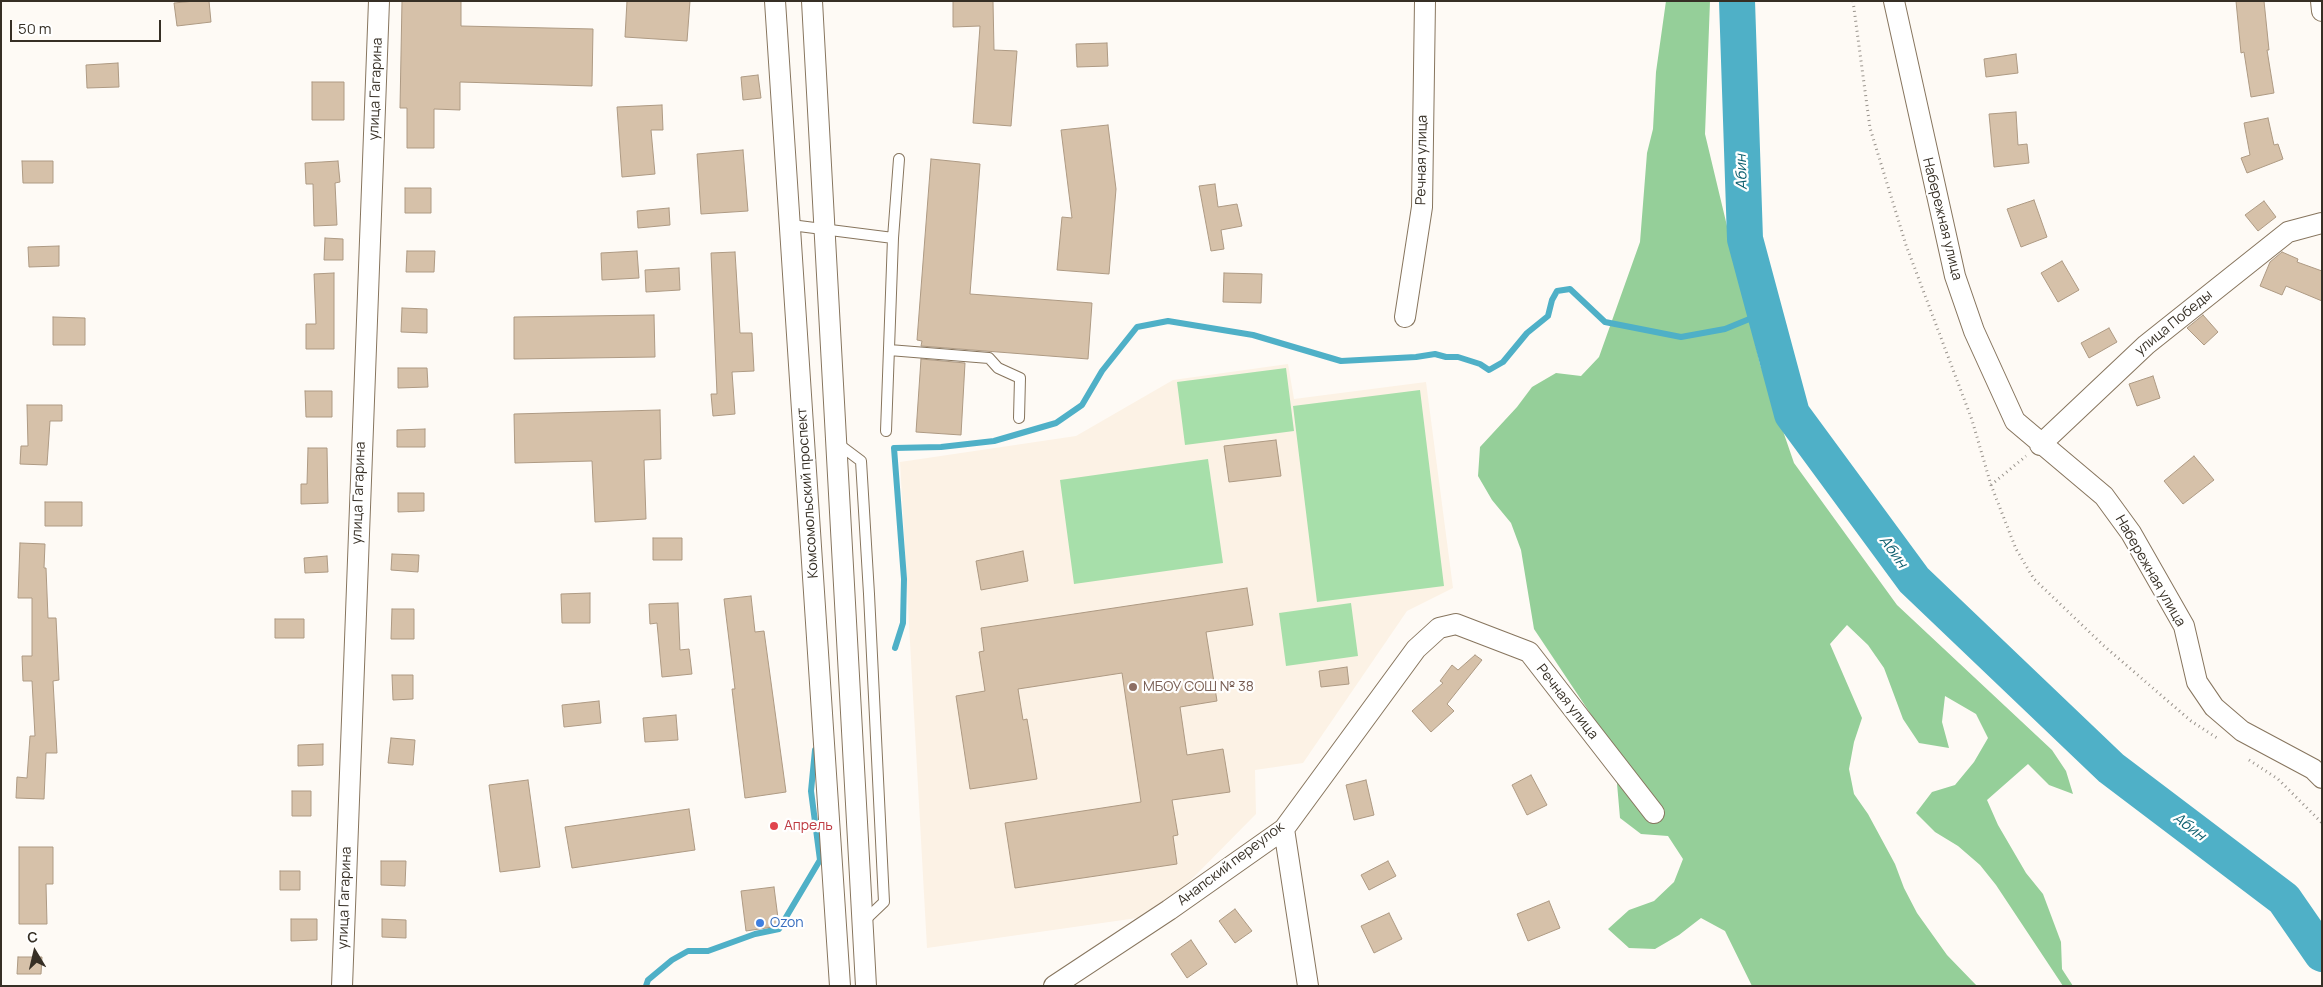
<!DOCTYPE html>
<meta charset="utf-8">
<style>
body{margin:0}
#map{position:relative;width:2323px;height:987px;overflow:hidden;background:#fefaf5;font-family:Manrope,sans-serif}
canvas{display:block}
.frame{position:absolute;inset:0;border:2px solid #362f25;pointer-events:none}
.north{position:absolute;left:10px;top:927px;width:50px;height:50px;-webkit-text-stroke:4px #fff;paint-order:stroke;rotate:351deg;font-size:14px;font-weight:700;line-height:20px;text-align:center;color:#362f25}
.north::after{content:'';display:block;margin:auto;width:18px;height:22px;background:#362f25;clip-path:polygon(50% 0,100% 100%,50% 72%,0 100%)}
.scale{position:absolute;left:10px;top:20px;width:151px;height:22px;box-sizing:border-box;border:2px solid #362f25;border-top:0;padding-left:6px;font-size:15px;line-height:18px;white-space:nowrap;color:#362f25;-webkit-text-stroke:4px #fff;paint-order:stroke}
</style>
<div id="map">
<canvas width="2323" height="987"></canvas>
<div class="frame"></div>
<div class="north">С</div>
<div class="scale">50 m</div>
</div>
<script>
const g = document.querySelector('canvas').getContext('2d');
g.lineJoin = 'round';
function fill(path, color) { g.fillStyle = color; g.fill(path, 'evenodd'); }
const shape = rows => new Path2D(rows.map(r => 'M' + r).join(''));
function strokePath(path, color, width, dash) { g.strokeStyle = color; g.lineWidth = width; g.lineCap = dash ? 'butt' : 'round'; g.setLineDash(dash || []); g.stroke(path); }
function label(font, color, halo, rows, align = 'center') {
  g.font = font + ' Manrope,sans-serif'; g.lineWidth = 4.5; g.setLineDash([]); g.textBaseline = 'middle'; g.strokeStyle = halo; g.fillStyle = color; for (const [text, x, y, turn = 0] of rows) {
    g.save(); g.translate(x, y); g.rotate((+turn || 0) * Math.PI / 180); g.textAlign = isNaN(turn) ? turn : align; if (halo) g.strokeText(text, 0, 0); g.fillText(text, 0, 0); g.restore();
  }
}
const built = shape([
 [1288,364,1294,399,1426,382,1453,588,1407,611,1303,763,1255,770,1256,814,1182,889,1137,918,927,948,900,462,1076,436,1173,380]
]);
const green = shape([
 [1286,368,1294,431,1185,445,1177,382],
 [1420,390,1444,586,1317,602,1293,406],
 [1208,459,1223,563,1074,584,1060,480],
 [1351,603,1358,656,1286,666,1279,613]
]);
const forest = shape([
 [1666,1,1710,1,1705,134,1760,364,1794,463,1897,605,2052,750,2066,771,2073,794,2049,785,2028,764,1987,800,1998,825,2026,873,2043,894,2061,942,2062,969,2073,986,2063,986,1996,885,1980,865,1958,846,1935,832,1916,813,1932,792,1955,785,1974,762,1988,738,1976,714,1945,696,1942,722,1949,748,1919,743,1903,719,1884,668,1868,645,1847,625,1830,644,1862,718,1854,742,1849,769,1854,794,1868,814,1895,864,1904,888,1917,913,1947,955,1977,986,1752,986,1725,931,1701,918,1679,935,1655,949,1629,948,1608,929,1629,910,1654,901,1674,882,1683,859,1668,836,1641,834,1620,818,1614,749,1534,629,1521,550,1511,523,1492,500,1478,476,1480,447,1517,407,1532,387,1556,373,1581,376,1599,357,1640,242,1647,153,1653,129,1656,72]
]);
const stream = shape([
 [895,648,903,623,904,579,894,448,941,447,994,441,1056,423,1082,405,1102,371,1137,327,1168,321,1253,335,1341,361,1416,357,1435,354,1446,357,1458,357,1480,364,1489,370,1503,362,1527,333,1548,316,1552,300,1557,291,1570,289,1605,322,1681,337,1725,329,1764,313],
 [646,986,648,980,672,960,688,951,708,951,755,934,779,929,820,860,811,791,815,750]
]);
const river = shape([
 [1737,1,1745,239,1792,414,1914,580,2111,768,2284,899,2322,954]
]);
const building = shape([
 [195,1,209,1,211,22,177,26,174,3,195,1],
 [402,1,461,1,461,26,593,29,592,86,460,82,460,110,434,109,434,148,407,148,407,108,400,108,402,1],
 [627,1,690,1,687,41,625,37,627,1],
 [953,1,993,1,994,50,1017,51,1011,126,973,123,980,26,953,27,953,1],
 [2236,1,2264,1,2269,50,2267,50,2274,93,2251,97,2244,52,2241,53,2236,1],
 [1107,43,1108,66,1077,67,1076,44,1107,43],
 [2016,54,2018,73,1986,77,1984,59,2016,54],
 [118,63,119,87,87,88,86,65,118,63],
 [758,75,761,98,743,100,741,77,758,75],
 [312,82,344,82,344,120,312,120,312,82],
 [662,105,663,130,651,130,655,174,622,177,617,107,662,105],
 [2016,112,2018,145,2027,144,2029,163,1994,167,1989,114,2016,112],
 [2268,118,2274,145,2278,144,2283,159,2247,173,2241,158,2250,155,2244,123,2268,118],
 [1108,125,1116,189,1109,274,1057,270,1062,217,1072,218,1061,130,1108,125],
 [743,150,748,211,701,214,697,154,743,150],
 [931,159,980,164,970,294,1092,303,1088,359,921,346,922,341,917,340,931,159],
 [22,161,53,161,53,183,23,183,22,161],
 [338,161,340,182,335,183,337,225,314,226,313,184,306,184,305,163,338,161],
 [1215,184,1218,207,1237,204,1242,226,1221,230,1224,249,1211,251,1199,186,1215,184],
 [405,188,431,188,431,213,405,213,405,188],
 [2034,200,2047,237,2021,247,2007,209,2034,200],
 [2264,201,2276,217,2258,231,2245,215,2264,201],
 [669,208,670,225,638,228,637,211,669,208],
 [325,238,343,239,343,260,324,260,325,238],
 [59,246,59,266,29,267,28,247,59,246],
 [407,251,435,251,434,272,406,272,407,251],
 [637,251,639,278,602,280,601,253,637,251],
 [735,252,740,333,752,333,754,371,732,372,735,414,713,416,711,394,717,394,711,253,735,252],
 [2282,252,2298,259,2297,262,2322,271,2322,301,2286,286,2282,295,2260,286,2270,262,2282,252],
 [2062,261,2079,290,2058,302,2041,273,2062,261],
 [679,268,680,290,646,292,645,270,679,268],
 [334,273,334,349,306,349,306,324,316,324,314,274,334,273],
 [1224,273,1262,274,1261,303,1223,302,1224,273],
 [402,308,427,309,427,333,401,332,402,308],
 [654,315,655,357,514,359,514,317,654,315],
 [2203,315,2218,332,2204,345,2187,328,2203,315],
 [53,317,85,318,85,345,53,345,53,317],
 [2109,328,2117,342,2089,358,2081,343,2109,328],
 [921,359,965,363,961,435,916,432,921,359],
 [398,368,427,368,428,387,398,388,398,368],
 [2153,376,2160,398,2137,406,2129,384,2153,376],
 [305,391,332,391,332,417,306,417,305,391],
 [27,405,62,405,62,421,50,421,47,465,20,464,21,446,28,446,27,405],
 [660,410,661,459,644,460,646,519,595,522,592,461,515,463,514,414,660,410],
 [425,429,425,447,397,447,397,430,425,429],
 [1276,440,1281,476,1229,482,1224,446,1276,440],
 [308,448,327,448,328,503,301,504,301,484,307,484,308,448],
 [2194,456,2214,480,2183,504,2164,481,2194,456],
 [398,493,424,493,424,511,398,512,398,493],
 [45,502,82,502,82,526,45,526,45,502],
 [653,538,682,538,682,560,653,560,653,538],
 [20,543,45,544,44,568,46,568,48,618,56,618,59,680,53,681,57,753,46,753,44,799,16,798,17,777,27,778,30,736,35,736,32,681,23,681,22,656,32,656,32,598,18,598,20,543],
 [1023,551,1028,581,981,590,976,561,1023,551],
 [392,554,419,555,418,572,391,570,392,554],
 [327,556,328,572,305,573,304,558,327,556],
 [1247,588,1253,625,1206,632,1217,701,1180,707,1187,755,1223,749,1230,792,1172,800,1178,835,1173,836,1177,864,1015,888,1005,823,1141,802,1122,673,1018,689,1023,720,1027,719,1037,779,970,789,956,696,985,691,979,652,984,651,981,628,1247,588],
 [590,593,590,623,562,623,561,594,590,593],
 [751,596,755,632,764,631,786,792,745,798,732,689,735,689,724,599,751,596],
 [678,603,680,650,689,649,692,674,662,677,657,623,650,624,649,604,678,603],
 [392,609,414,609,414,639,391,639,392,609],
 [275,619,304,619,304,638,275,638,275,619],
 [1475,655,1482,660,1447,704,1454,711,1431,732,1412,711,1443,683,1440,681,1452,665,1458,670,1475,655],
 [1347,667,1349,684,1321,687,1319,671,1347,667],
 [392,675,413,675,413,699,393,700,392,675],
 [599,701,601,723,564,727,562,705,599,701],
 [676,715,678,740,645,742,643,718,676,715],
 [391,738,415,740,413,765,388,763,391,738],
 [323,744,323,765,298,766,298,745,323,744],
 [1531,775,1547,805,1527,815,1512,785,1531,775],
 [528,780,540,867,500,872,489,785,528,780],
 [1366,780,1374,815,1354,820,1346,785,1366,780],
 [292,791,311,791,311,816,292,816,292,791],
 [689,809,695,850,572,868,565,827,689,809],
 [19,847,53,847,53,884,46,884,47,924,19,924,19,847],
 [381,861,406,861,405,886,381,885,381,861],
 [1388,861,1396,876,1369,890,1361,875,1388,861],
 [280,871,300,871,300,890,280,890,280,871],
 [774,887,779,926,746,931,741,891,774,887],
 [1549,901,1560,928,1528,941,1517,914,1549,901],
 [1235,909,1252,931,1235,943,1219,921,1235,909],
 [1389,913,1402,939,1374,953,1361,926,1389,913],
 [291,919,317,919,317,940,291,941,291,919],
 [382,919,406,920,406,938,382,937,382,919],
 [1191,940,1207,964,1187,978,1171,954,1191,940],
 [18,957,42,957,41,974,17,974,18,957]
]);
const path = shape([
 [1853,1,1870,128,1906,245,1972,420,1991,485,2016,549,2034,579,2103,645,2191,721,2217,738],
 [1991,485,2026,456],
 [2249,760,2278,779,2322,823]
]);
const lane = shape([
 [791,225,893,238,899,159],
 [889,350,989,358,998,368,1020,378,1019,418],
 [886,431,893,238],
 [837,443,861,461,869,594,884,902,863,922]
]);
const street = shape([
 [775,1,840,986],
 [812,1,866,986],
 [1894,1,1955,276,1974,331,2015,421,2104,496,2131,533,2184,626,2197,682,2214,707,2242,731,2313,769,2322,778],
 [2321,1,2322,11],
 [1405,317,1422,207,1425,1],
 [2040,445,2146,345,2288,232,2322,223],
 [1284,829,1308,986],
 [342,986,379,1],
 [1054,986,1169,910,1284,829,1416,649,1439,628,1456,624,1529,652,1654,813]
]);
const markers = [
 [1133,687,5,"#8d6e63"],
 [774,826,5,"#e0444e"],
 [760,923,5,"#3f7fe0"]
];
const streetNames = [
 ["улица Гагарина",376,89,-88],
 ["Речная улица",1422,160,-89],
 ["Набережная улица",1942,219,76],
 ["улица Победы",2174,323,-39],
 ["улица Гагарина",359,493,-88],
 ["Комсомольский проспект",808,493,-94],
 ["Набережная улица",2150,571,60],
 ["Речная улица",1567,702,52],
 ["Анапский переулок",1231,864,-37],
 ["улица Гагарина",345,898,-88]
];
const educationNames = [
 ["МБОУ СОШ № 38",1143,687]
];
const healthNames = [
 ["Апрель",784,826]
];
const shopNames = [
 ["Ozon",770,923]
];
const waterNames = [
 ["Абин",1742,172,-92],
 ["Абин",1893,552,54],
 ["Абин",2189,827,37]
];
fill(built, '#fcf2e5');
fill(green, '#a7dfaa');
fill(forest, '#95cf99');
strokePath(stream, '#4fb0c7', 6);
strokePath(river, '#4fb0c7', 36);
fill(building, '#d6c1a9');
strokePath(building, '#ae9a83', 1);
strokePath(lane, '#87755e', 12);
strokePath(street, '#87755e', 22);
strokePath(path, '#99938c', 3, [1, 4]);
strokePath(lane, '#fff', 10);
strokePath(street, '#fff', 20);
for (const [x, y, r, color] of markers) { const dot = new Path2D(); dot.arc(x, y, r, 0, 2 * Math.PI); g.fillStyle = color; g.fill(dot); strokePath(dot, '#fff', 2); }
label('14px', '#362f25', '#fff', streetNames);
label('14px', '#785e54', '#fff', educationNames, 'left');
label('14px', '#be3a42', '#fff', healthNames, 'left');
label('14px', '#366cbe', '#fff', shopNames, 'left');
label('italic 15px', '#0d5f6f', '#fff', waterNames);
</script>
